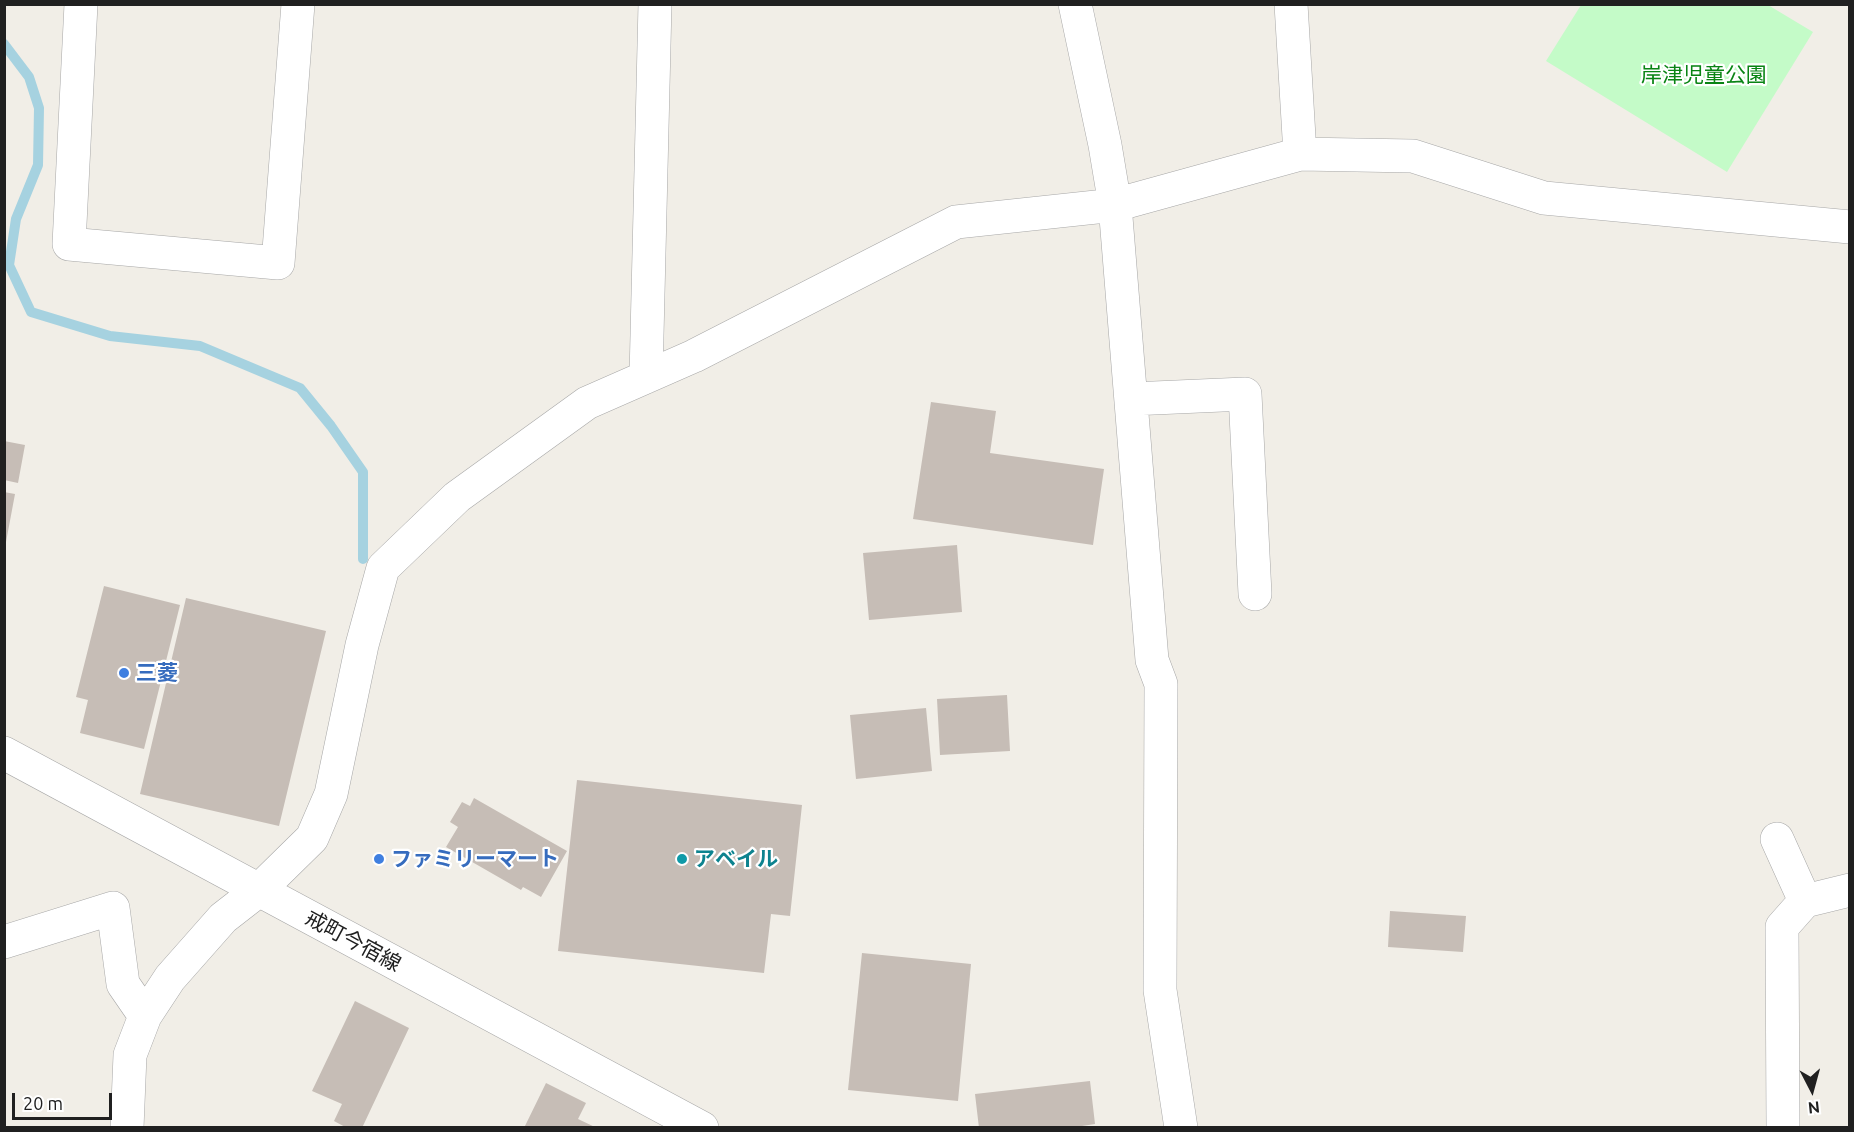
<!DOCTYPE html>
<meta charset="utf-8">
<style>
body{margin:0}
#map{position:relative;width:1854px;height:1132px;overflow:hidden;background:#f1eee7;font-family:Ubuntu,sans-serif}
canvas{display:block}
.frame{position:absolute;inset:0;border:6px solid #202020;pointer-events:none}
.north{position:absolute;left:1782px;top:1060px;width:60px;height:60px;-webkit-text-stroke:4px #fff;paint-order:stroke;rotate:174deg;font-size:16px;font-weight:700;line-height:24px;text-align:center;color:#202020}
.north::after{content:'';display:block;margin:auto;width:21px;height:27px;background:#202020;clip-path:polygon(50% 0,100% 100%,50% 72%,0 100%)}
.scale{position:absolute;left:12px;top:1093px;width:100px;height:27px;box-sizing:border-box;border:3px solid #202020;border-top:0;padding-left:8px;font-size:18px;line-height:21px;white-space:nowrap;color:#202020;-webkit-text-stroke:4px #fff;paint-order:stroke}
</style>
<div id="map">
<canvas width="1854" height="1132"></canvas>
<div class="frame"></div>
<div class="north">N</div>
<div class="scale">20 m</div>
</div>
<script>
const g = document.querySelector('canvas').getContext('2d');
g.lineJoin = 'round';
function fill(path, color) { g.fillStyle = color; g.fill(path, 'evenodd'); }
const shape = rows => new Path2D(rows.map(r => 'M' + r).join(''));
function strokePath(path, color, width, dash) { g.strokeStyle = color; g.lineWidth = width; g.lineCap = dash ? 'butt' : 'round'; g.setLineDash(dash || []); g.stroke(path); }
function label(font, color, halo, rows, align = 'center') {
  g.font = font + ' Ubuntu,"Noto Sans JP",sans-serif'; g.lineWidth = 4.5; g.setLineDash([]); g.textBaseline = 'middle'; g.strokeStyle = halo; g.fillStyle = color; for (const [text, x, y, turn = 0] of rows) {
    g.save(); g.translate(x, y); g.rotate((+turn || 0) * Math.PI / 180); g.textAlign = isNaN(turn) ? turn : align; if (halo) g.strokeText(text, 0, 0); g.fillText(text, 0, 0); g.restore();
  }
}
const park = shape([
 [1581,5,1768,5,1813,32,1727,172,1546,61]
]);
const stream = shape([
 [4,44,29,77,39,108,38,165,16,219,9,265,31,312,110,336,200,346,300,388,331,426,363,472,363,559]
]);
const building = shape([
 [931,402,996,411,990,453,1104,469,1093,545,913,519],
 [4,441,25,445,18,483,4,480],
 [4,492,15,494,6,542,4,542],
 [957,545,962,612,869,620,863,553],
 [104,586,180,605,144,749,80,733,88,700,76,697],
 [186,598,326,631,279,826,140,794],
 [1007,695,1010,751,940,755,937,699],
 [926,708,932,771,856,779,850,715],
 [577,780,802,805,790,916,771,914,764,973,558,951],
 [474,798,567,851,541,897,523,887,521,890,446,847,458,827,450,822,462,802,470,806],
 [1390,911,1466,916,1463,952,1388,947],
 [862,953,971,964,958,1101,848,1090],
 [355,1001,409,1028,362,1128,347,1128,334,1121,342,1104,312,1091],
 [1090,1081,1095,1124,1069,1128,979,1128,975,1094],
 [546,1083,586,1103,578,1119,597,1128,524,1128]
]);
const minor = shape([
 [81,4,69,244,278,263,298,4],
 [1075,4,1105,145,1115,205,1152,660,1161,684,1160,990,1181,1128],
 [1291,4,1300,154],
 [646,377,655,4],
 [1131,399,1245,394,1255,594],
 [4,753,702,1128],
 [1777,839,1805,901],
 [4,942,113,908,123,984,145,1016],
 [127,1128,130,1055,145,1016,170,978,223,918,259,890,312,838,331,794,362,645,383,568,457,497,587,403,694,356,956,222,1115,205,1300,154,1413,156,1544,198,1850,227],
 [1783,1128,1782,927,1805,901,1850,890]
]);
const markers = [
 [124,673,6,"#3f7fe0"],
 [379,859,6,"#3f7fe0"],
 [682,859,6,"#0f9aa8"]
];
const parkNames = [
 ["岸津児童公園",1704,75]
];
const shopNames = [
 ["三菱",136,673],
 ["ファミリーマート",391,859]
];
const cultureNames = [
 ["アベイル",694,859]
];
const streetNames = [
 ["戒町今宿線",353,941,28]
];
fill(park, '#c4fbc8');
strokePath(stream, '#a6d2e0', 10);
fill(building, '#c6bdb6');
strokePath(minor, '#a7a7a7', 34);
strokePath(minor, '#fff', 33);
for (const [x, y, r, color] of markers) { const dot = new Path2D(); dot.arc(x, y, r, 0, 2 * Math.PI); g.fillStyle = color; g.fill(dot); strokePath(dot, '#fff', 2); }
label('21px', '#098414', '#fff', parkNames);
label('bold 21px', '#366cbe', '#fff', shopNames, 'left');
label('bold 21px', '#0d838f', '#fff', cultureNames, 'left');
label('21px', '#202020', '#fff', streetNames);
</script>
